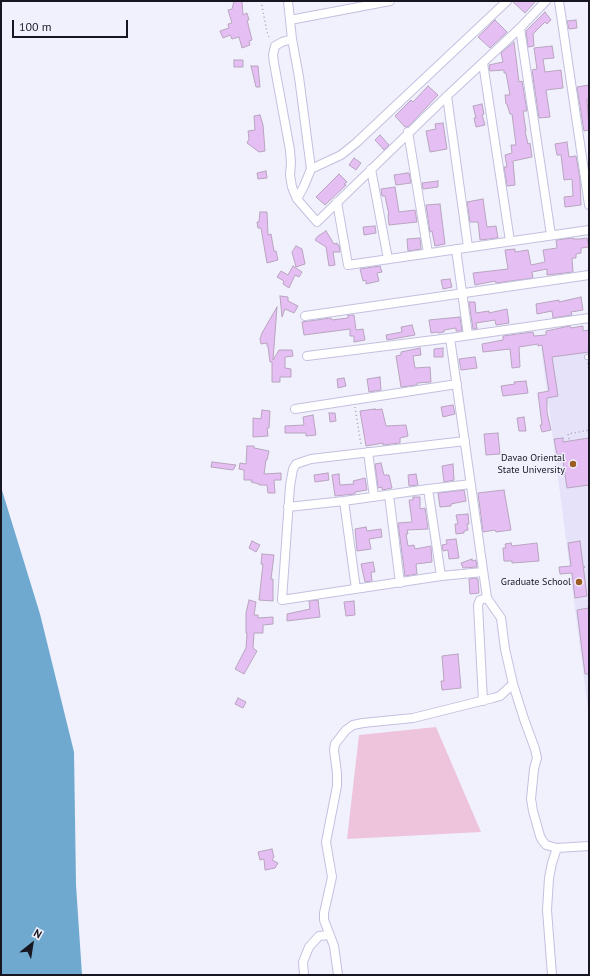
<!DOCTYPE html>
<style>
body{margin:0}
#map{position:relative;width:590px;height:976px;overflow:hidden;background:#f1f0fd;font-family:"PT Sans",sans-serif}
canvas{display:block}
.frame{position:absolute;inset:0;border:2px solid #171621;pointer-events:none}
.north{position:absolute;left:12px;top:924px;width:40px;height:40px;-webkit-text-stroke:3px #f1f0fd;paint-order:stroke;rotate:30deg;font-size:11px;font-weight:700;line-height:16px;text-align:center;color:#171621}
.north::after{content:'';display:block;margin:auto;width:14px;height:18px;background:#171621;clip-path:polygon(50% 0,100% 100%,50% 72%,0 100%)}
.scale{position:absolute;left:12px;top:20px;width:116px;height:18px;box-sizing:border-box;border:2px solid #171621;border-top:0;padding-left:5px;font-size:12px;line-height:14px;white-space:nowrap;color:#171621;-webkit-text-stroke:3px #f1f0fd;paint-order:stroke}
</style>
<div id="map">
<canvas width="590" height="976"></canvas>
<div class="frame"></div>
<div class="north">N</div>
<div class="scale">100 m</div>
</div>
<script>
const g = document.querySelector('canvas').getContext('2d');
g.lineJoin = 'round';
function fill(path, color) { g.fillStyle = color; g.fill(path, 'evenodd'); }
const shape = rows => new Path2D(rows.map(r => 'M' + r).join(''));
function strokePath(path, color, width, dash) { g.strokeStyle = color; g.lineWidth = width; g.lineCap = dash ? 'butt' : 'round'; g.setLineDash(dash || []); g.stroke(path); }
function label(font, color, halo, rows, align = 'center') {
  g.font = font + ' "PT Sans",sans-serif'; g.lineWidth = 3; g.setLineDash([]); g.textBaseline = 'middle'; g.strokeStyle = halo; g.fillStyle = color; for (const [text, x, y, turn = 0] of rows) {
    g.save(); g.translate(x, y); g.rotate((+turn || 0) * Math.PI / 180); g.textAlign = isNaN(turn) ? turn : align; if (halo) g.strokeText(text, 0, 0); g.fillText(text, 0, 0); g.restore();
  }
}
const built = shape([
 [589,341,589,717,541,347]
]);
const green = shape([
 [436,727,481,832,347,839,359,735]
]);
const water = shape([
 [1,487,40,614,74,752,76,885,82,975,1,975]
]);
const building = shape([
 [234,1,242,1,243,15,247,13,249,20,247,20,252,40,249,41,250,45,242,48,239,37,232,39,230,35,223,38,220,31,229,28,228,24,232,23,228,10,232,9,234,1],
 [512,1,536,1,525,13,512,1],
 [545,12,551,20,547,24,545,22,533,34,534,46,528,47,526,31,545,12],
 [495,20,507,32,490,48,478,37,495,20],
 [576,20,577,28,569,29,567,21,576,20],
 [514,42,519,82,522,81,527,111,523,111,526,131,525,131,528,144,530,143,532,157,513,161,515,185,507,186,504,167,507,167,505,155,512,153,511,145,516,145,512,114,510,114,507,104,506,104,505,95,510,95,506,73,504,73,504,70,490,71,489,65,503,62,501,53,514,42],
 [552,46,554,58,543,59,545,72,561,70,563,88,546,90,550,117,539,118,532,70,537,69,534,48,552,46],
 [234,60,243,60,243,67,234,67,234,60],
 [251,66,258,66,260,87,256,87,251,66],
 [589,85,589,99,587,99,589,130,584,131,577,87,589,85],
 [428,86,438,95,408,127,405,127,395,116,411,100,413,102,428,86],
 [482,104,484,114,482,115,485,125,476,127,474,118,476,118,473,106,482,104],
 [260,115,263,125,265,151,259,152,247,143,249,139,248,131,255,130,254,116,260,115],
 [443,123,447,149,430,152,426,131,436,129,435,124,443,123],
 [380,135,389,145,384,150,375,140,380,135],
 [567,142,569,157,576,156,580,180,581,205,565,207,564,197,573,196,572,179,564,180,561,155,557,155,555,144,567,142],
 [354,158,361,163,356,170,349,165,354,158],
 [266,171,267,178,258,179,257,173,266,171],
 [407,173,409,173,411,183,396,185,394,175,407,173],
 [339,174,347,182,344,184,346,185,325,205,316,197,339,174],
 [438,181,438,187,423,189,422,183,438,181],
 [395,187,399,212,415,210,417,222,389,225,388,215,389,215,385,196,382,196,381,189,395,187],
 [483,199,487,227,496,226,498,238,480,240,478,222,470,222,467,202,483,199],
 [440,204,445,244,435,246,432,231,430,232,426,205,440,204],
 [260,212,267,212,268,235,271,234,274,251,276,251,278,260,267,263,261,228,258,228,257,222,259,222,260,212],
 [375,226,376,233,364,235,363,227,375,226],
 [326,231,334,244,337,243,337,245,339,245,340,252,333,252,335,265,329,266,326,247,315,240,318,236,326,231],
 [420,238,421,249,408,251,407,239,420,238],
 [573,238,573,239,580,239,587,238,589,247,581,248,581,253,576,254,576,258,572,258,573,272,547,275,547,269,532,272,533,278,496,283,495,281,475,285,473,273,508,269,505,250,515,249,515,252,528,250,531,265,545,262,543,250,557,248,556,240,573,238],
 [296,246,302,249,305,264,296,267,292,252,296,246],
 [293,266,302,272,299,277,295,275,289,288,283,284,284,281,277,277,281,271,288,275,293,266],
 [380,266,382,272,377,273,379,281,366,284,366,280,363,281,360,269,380,266],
 [450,279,452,287,443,289,441,280,450,279],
 [280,296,288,297,288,301,298,306,294,313,285,309,282,317,280,296],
 [581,297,583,310,571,312,572,315,553,318,552,311,537,314,536,304,559,300,559,302,581,297],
 [469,302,475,302,476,313,489,311,489,313,507,309,509,323,496,325,495,320,476,323,477,329,473,329,469,302],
 [277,307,273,360,279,350,292,350,293,356,285,357,285,368,291,369,291,377,280,377,280,382,272,382,272,362,270,362,268,346,267,346,267,343,261,344,260,339,262,333,277,307],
 [348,315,354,315,356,330,363,329,365,340,354,342,354,336,350,336,350,329,304,335,302,322,331,318,332,320,348,318,348,315],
 [460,317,462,331,456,331,456,328,444,330,444,332,438,333,437,332,431,333,429,320,460,317],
 [412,325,415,335,387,340,386,335,402,332,401,327,412,325],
 [570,326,571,328,583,326,583,331,589,330,589,352,552,357,558,396,547,398,547,412,551,430,542,432,540,425,542,425,538,393,549,391,542,345,538,346,538,344,519,347,520,367,512,368,510,349,483,352,482,344,503,340,503,336,533,332,534,336,546,335,546,331,570,326],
 [420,348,421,355,413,356,415,368,430,367,431,382,417,383,417,385,401,387,396,356,401,355,401,352,420,348],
 [443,348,443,357,434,357,434,349,443,348],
 [475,357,477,368,461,370,459,359,475,357],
 [380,377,381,390,369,392,367,379,380,377],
 [344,378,346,386,338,388,337,379,344,378],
 [526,381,528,393,503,396,501,386,515,384,514,382,526,381],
 [453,405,455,414,443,417,441,407,453,405],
 [375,409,375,410,382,409,386,426,406,425,408,436,400,438,400,443,383,445,383,443,366,446,360,411,375,409],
 [262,410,270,411,269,428,267,428,268,436,253,437,253,418,261,419,262,410],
 [329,413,335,413,336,421,330,422,329,413],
 [313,415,316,435,306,436,306,433,285,433,285,426,304,425,303,417,313,415],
 [524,417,526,431,519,431,517,418,524,417],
 [498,433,500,454,486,455,484,434,498,433],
 [563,438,563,442,589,438,589,485,567,488,562,454,557,455,554,439,563,438],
 [247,446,254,446,254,448,269,451,267,460,266,460,264,474,281,473,281,480,274,480,275,493,268,493,267,485,259,485,259,484,251,482,252,480,244,480,244,470,239,469,240,463,246,464,247,446],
 [212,462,236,465,233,470,211,467,212,462],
 [381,463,384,475,389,475,392,488,382,490,382,487,378,488,375,464,381,463],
 [453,464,454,480,444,482,442,466,453,464],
 [328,473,329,480,315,482,314,475,328,473],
 [339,474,340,485,354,484,353,481,365,478,367,490,355,492,355,494,335,496,332,475,339,474],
 [416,474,418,485,409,486,408,475,416,474],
 [464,490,466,501,451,504,451,506,440,507,438,493,464,490],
 [504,490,511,530,496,532,495,530,483,532,478,493,504,490],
 [413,497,420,497,420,509,425,508,428,529,407,530,408,534,406,534,408,546,414,545,415,549,431,546,432,562,416,564,417,574,405,576,398,523,412,522,409,500,413,500,413,497],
 [468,514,469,524,467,524,468,530,464,531,464,533,456,534,455,524,458,524,456,515,468,514],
 [366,527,367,531,381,529,382,537,369,539,371,549,357,551,355,529,366,527],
 [456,539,459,558,449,559,448,550,443,551,442,545,447,544,446,540,456,539],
 [252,541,260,545,256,552,249,548,252,541],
 [580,541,587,596,575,598,572,573,560,574,559,567,571,566,568,543,580,541],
 [511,543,512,546,537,543,539,561,512,563,512,561,504,561,503,548,506,548,505,544,511,543],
 [262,554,274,555,271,579,273,579,273,601,259,600,263,564,261,564,262,554],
 [472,559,472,561,476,560,477,567,463,568,461,563,472,559],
 [373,562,375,572,371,572,372,581,365,582,361,564,373,562],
 [475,578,478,579,479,593,470,594,469,579,475,578],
 [249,600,256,602,254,615,258,615,258,618,273,617,273,624,263,625,263,633,254,633,253,648,257,651,244,674,235,669,246,648,247,633,246,633,246,613,249,600],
 [318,600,320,617,287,621,287,614,310,609,309,601,318,600],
 [354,601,355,615,346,616,344,602,354,601],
 [589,608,589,674,585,674,577,610,589,608],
 [458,654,461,688,442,690,441,681,444,681,442,656,458,654],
 [238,698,246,702,243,708,235,704,238,698],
 [272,849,274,857,272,860,278,863,275,868,265,870,264,859,260,860,258,852,272,849]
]);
const path = shape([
 [261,1,267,32,270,40],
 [588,363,589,373],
 [355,407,361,445],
 [569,439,568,434,589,430],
 [584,567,589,566]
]);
const service = shape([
 [587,357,589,357]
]);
const minor = shape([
 [288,1,292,39,299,77,311,169,304,186,297,199],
 [559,1,589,205],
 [290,20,390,1],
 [520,28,551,235],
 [292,39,282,42,275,46,273,55,274,63,290,150,291,163,290,175,292,187,297,199,317,222,447,96,520,28,546,1],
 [483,63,510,241],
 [447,96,468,247],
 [408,132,428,253],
 [311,169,341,155,356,143,507,1],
 [371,169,388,259],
 [337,202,348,265,589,230],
 [456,249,468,335],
 [305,316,589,275],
 [450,338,487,598,501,618,505,649,513,684,524,719,535,749,537,758,534,769,531,799,533,811,540,836,542,840,546,845,557,848,589,846],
 [307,356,450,338,589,318],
 [295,409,457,384],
 [465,441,311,459,296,464,293,469,290,486,282,600,441,576,483,572],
 [368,452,374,497],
 [428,489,441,576],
 [389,495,400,583],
 [344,501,356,589],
 [288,507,344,501,428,489,471,484],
 [483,701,478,605,480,600,487,598],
 [304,975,303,962,309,947,319,936,329,935],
 [338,975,334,946,324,920,324,913,332,877,326,842,337,786,337,773,334,750,335,744,346,730,353,725,363,723,413,718,493,698,500,696,513,684],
 [552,975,547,910,549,878,552,863,557,848]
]);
const markers = [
 [573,464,4,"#9a5c21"],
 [579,582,4,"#9a5c21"]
];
const poiNames = [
 ["Davao Oriental",565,458],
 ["State University",565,470],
 ["Graduate School",571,582]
];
fill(built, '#e5e2fa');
fill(green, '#edc4dc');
fill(water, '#6fa9cf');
fill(building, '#e5bff3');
strokePath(building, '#b8a4bf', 1);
strokePath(service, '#c3c0df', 6);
strokePath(minor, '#c3c0df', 10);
strokePath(path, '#a4a3b0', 1.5, [1, 3]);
strokePath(service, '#fff', 4);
strokePath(minor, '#fff', 8);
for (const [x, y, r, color] of markers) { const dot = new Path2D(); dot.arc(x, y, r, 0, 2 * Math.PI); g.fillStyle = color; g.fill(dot); strokePath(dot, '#f1f0fd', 1.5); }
label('10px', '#171621', '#f1f0fd', poiNames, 'right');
</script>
